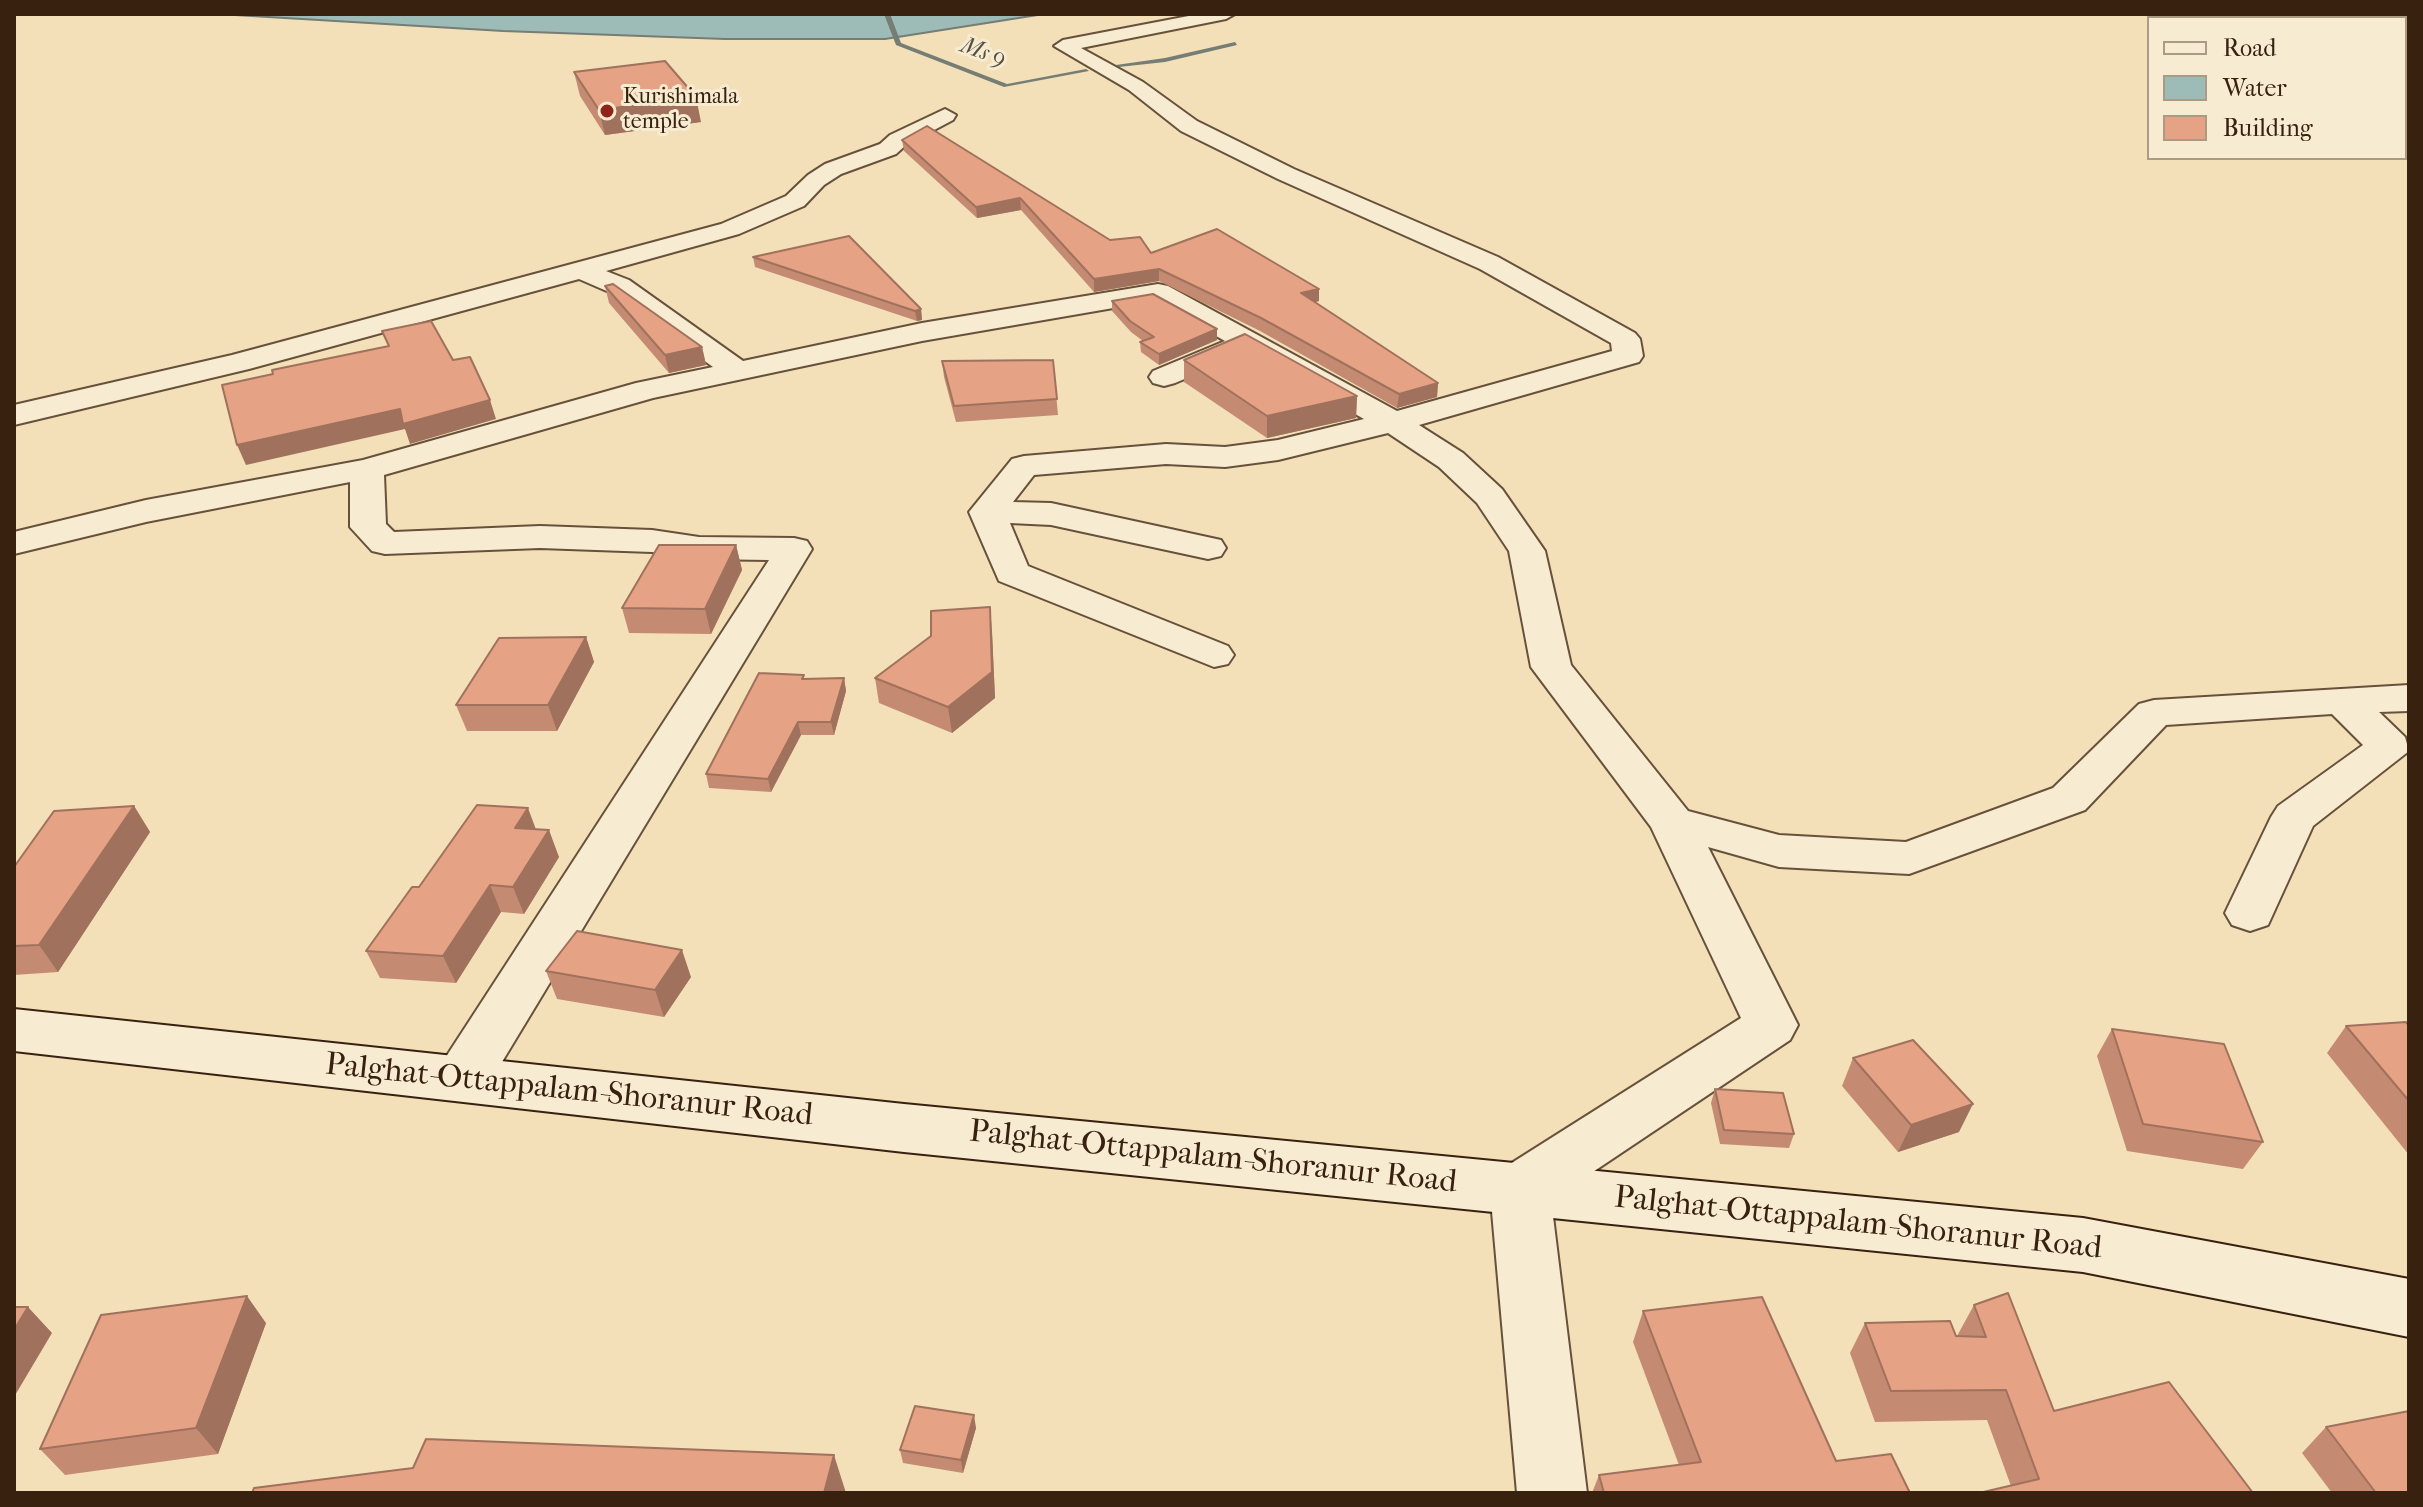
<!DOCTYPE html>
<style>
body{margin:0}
#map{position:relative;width:2423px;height:1507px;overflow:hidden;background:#f3e0b9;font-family:"IM FELL French Canon",serif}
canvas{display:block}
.frame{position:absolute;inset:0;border:16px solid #38210f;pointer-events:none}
.legend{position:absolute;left:2147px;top:16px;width:260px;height:144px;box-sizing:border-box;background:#f7ebd2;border:2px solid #ab9a84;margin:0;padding:10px 14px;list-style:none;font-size:24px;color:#38210f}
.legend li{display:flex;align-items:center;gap:16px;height:40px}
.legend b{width:40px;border:2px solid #ab9a84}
</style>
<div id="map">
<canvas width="2423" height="1507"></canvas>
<div class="frame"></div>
<ul class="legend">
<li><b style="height:10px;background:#f7ebd2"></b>Road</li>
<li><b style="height:22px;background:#9dbbb7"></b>Water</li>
<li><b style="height:22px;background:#e5a284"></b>Building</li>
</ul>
</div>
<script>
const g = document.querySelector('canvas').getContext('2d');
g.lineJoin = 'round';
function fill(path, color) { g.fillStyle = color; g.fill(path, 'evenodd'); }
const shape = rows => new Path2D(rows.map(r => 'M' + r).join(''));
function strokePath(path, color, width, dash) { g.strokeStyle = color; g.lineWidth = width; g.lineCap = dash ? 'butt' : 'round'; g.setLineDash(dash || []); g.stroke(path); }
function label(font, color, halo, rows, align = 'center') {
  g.font = font + ' "IM FELL French Canon",serif'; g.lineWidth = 6; g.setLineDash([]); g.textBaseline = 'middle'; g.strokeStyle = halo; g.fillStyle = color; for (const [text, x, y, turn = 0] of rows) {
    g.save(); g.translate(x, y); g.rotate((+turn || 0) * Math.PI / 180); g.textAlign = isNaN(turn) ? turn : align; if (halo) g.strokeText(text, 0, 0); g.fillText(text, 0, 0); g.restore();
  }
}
const water = shape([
 [218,14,1044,14,885,39,725,39,503,31,218,14]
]);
const stream = shape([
 [884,14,890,14,901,43,1007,84,1086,69,1089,71,1004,87,896,45,884,14],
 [1235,42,1237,45,1165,62,1119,67,1116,65,1165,58,1235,42]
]);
const street = shape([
 [1199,14,1235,14,1226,19,1081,48,1143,82,1197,121,1294,169,1498,257,1635,333,1640,339,1643,356,1639,362,1419,425,1463,453,1502,489,1545,551,1571,665,1688,811,1779,835,1906,842,2053,788,2139,704,2154,700,2409,685,2409,711,2379,712,2405,737,2409,751,2313,826,2268,925,2250,931,2232,925,2225,913,2271,817,2278,806,2363,745,2332,714,2166,725,2085,810,1909,874,1779,867,1708,847,1798,1025,1790,1040,1551,1200,1587,1493,1517,1493,1490,1189,1499,1171,1741,1018,1651,827,1531,667,1509,551,1477,503,1439,467,1388,433,1278,460,1225,467,1166,464,1034,475,1013,502,1051,503,1221,540,1226,548,1221,556,1208,559,1051,525,1010,523,1028,566,1228,646,1234,655,1228,664,1214,667,999,581,969,512,1012,459,1024,456,1166,444,1225,447,1278,440,1364,419,1246,353,1175,383,1164,386,1153,383,1149,377,1153,371,1225,341,1154,301,922,341,653,398,384,475,386,524,394,532,540,526,652,530,699,537,794,538,807,541,812,549,482,1095,462,1101,442,1095,434,1079,442,1063,769,560,699,559,652,552,540,548,385,554,372,551,350,527,350,482,146,522,14,554,14,532,146,500,363,460,636,383,713,367,609,292,579,279,249,369,14,425,14,405,232,355,721,224,786,196,808,175,825,164,880,144,890,135,945,109,956,115,953,120,906,145,896,154,841,174,824,185,804,206,739,234,606,271,629,280,743,361,922,323,1158,284,1168,286,1397,411,1612,351,1611,343,1480,269,1278,179,1181,131,1129,90,1054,46,1063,40,1199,14],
 [2352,14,2409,14,2409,19,2356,18,2352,14]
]);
const secondary = shape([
 [14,1009,904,1104,2083,1218,2409,1279,2409,1337,2083,1272,904,1152,14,1051,14,1009]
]);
const wall = shape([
 [574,72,701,122,605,135,580,96],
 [902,140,1110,240,1319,301,1315,302,1438,383,1437,397,1397,408,1260,331,1159,281,1094,292,1021,210,977,218,904,151],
 [753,257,921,309,922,320,917,321,755,267],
 [605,286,702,347,706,365,669,373,609,303],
 [1112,301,1217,329,1217,340,1159,365,1141,352,1140,342,1143,341,1131,332,1112,311],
 [1053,360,1058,415,956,422,944,377,942,361],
 [1184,360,1357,396,1356,418,1267,438,1184,382],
 [736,545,742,570,711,634,629,633,622,608],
 [992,632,995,698,952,733,879,703,875,678,931,636],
 [586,637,594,662,557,731,467,731,456,705],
 [844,678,846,691,834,735,801,735,771,792,709,788,706,774,804,679],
 [134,806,150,832,58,972,14,975,14,867],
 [536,829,559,857,524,914,501,912,456,983,380,978,366,951,419,887],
 [546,971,691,977,664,1017,557,999],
 [2346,1026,2409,1026,2409,1155,2327,1053],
 [2112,1029,2263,1142,2243,1169,2127,1151,2097,1056],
 [1853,1058,1959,1132,1898,1152,1842,1086],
 [1715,1089,1794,1134,1789,1148,1720,1144,1711,1103],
 [1974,1305,2054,1411,2253,1493,2011,1486,1987,1420,1875,1422,1850,1353,1865,1323,1957,1336],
 [1643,1311,1836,1461,1910,1493,1592,1493,1599,1475,1679,1465,1633,1342],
 [266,1323,218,1454,65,1475,40,1449],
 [2326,1427,2409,1493,2332,1493,2302,1453],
 [976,1428,963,1473,903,1463,900,1450]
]);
const shadedWall = shape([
 [696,97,701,122,605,135,599,110],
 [1020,198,1021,210,977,218,976,207],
 [1159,269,1159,281,1094,292,1094,279],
 [1319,289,1319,301,1301,306,1301,293],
 [921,309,922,320,917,321,915,311],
 [1217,329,1217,340,1159,365,1159,354],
 [702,347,706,365,669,373,665,355],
 [1438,383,1437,397,1397,408,1399,394],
 [1357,396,1356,418,1267,438,1267,416],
 [490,400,496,419,410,444,405,429,246,465,237,445,400,409],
 [736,545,742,570,711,634,705,609],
 [990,607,992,632,995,698,952,733,948,707],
 [586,637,594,662,557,731,548,705],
 [844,678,846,691,834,735,831,722],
 [798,722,801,735,771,792,768,779],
 [134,806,150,832,58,972,39,945],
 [528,808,538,835,515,828],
 [549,830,559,857,524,914,513,887],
 [490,885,501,912,456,983,443,956],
 [682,950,691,977,664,1017,655,990],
 [1973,1104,1959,1132,1898,1152,1911,1125],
 [247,1296,266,1323,218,1454,196,1428],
 [28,1307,52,1333,14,1397,14,1330],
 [974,1415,976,1428,963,1473,961,1460],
 [834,1455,846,1493,824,1493]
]);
const building = shape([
 [665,61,696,97,599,110,574,72,665,61],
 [927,126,1110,240,1140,237,1151,253,1217,229,1319,289,1301,293,1438,383,1399,394,1261,318,1159,269,1094,279,1020,198,976,207,902,140,927,126],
 [849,236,921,309,915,311,753,257,849,236],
 [613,284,702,347,665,355,605,286,613,284],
 [1153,294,1217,329,1159,354,1140,342,1154,337,1130,321,1112,301,1153,294],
 [431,321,453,360,470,357,490,400,403,424,400,409,237,445,222,385,273,374,272,370,389,346,382,331,431,321],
 [1245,334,1357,396,1267,416,1184,360,1245,334],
 [1053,360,1057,399,954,406,942,361,1053,360],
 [659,545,736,545,705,609,622,608,659,545],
 [990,607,992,672,948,707,875,678,931,636,931,611,990,607],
 [586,637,548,705,456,705,499,638,586,637],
 [759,673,804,675,802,679,844,678,831,722,798,722,768,779,706,774,759,673],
 [477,805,528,808,515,828,549,830,513,887,490,885,443,956,366,951,412,887,419,887,477,805],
 [134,806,39,945,14,946,14,867,54,811,134,806],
 [577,931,682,950,655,990,546,971,577,931],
 [2406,1022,2409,1026,2409,1101,2346,1026,2406,1022],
 [2112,1029,2224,1044,2263,1142,2143,1124,2112,1029],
 [1913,1040,1973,1104,1911,1125,1853,1058,1913,1040],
 [1715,1089,1783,1093,1794,1134,1724,1130,1715,1089],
 [2008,1293,2054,1411,2169,1382,2253,1493,1979,1493,2039,1479,2006,1390,1891,1391,1865,1323,1950,1321,1956,1336,1986,1337,1974,1305,2008,1293],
 [247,1296,196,1428,40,1449,101,1315,247,1296],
 [1762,1297,1836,1461,1891,1454,1910,1493,1604,1493,1599,1475,1701,1462,1643,1311,1762,1297],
 [14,1307,28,1307,14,1330,14,1307],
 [915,1406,974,1415,961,1460,900,1450,915,1406],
 [2409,1411,2409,1493,2376,1493,2326,1427,2409,1411],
 [426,1439,834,1455,824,1493,252,1493,254,1488,413,1468,426,1439]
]);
const markers = [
 [607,111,8,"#8f2418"]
];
const farPoinames = [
 ["Kurishimala",623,98],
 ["temple",623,123]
];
const farWaternames = [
 ["Ms 9",983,53,20]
];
const nearStreetnames = [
 ["Palghat-Ottappalam-Shoranur Road",569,1091,6],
 ["Palghat-Ottappalam-Shoranur Road",1213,1158,6],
 ["Palghat-Ottappalam-Shoranur Road",1858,1224,6]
];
fill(water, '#9dbbb7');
strokePath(water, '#757d74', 2);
fill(stream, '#757d74');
strokePath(street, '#67513a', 4);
strokePath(secondary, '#38210f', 4);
fill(street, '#f7ebd2');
fill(secondary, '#f7ebd2');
fill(wall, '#c58b72');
fill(shadedWall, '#a0715c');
fill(building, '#e5a284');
strokePath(building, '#a0715c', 2);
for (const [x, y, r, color] of markers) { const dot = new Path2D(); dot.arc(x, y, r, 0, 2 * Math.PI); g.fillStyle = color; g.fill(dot); strokePath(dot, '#f7ebd2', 3); }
label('22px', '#38210f', '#f7ebd2', farPoinames, 'left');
label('italic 24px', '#564f41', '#f7ebd2', farWaternames);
label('32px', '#38210f', '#f7ebd2', nearStreetnames);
</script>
